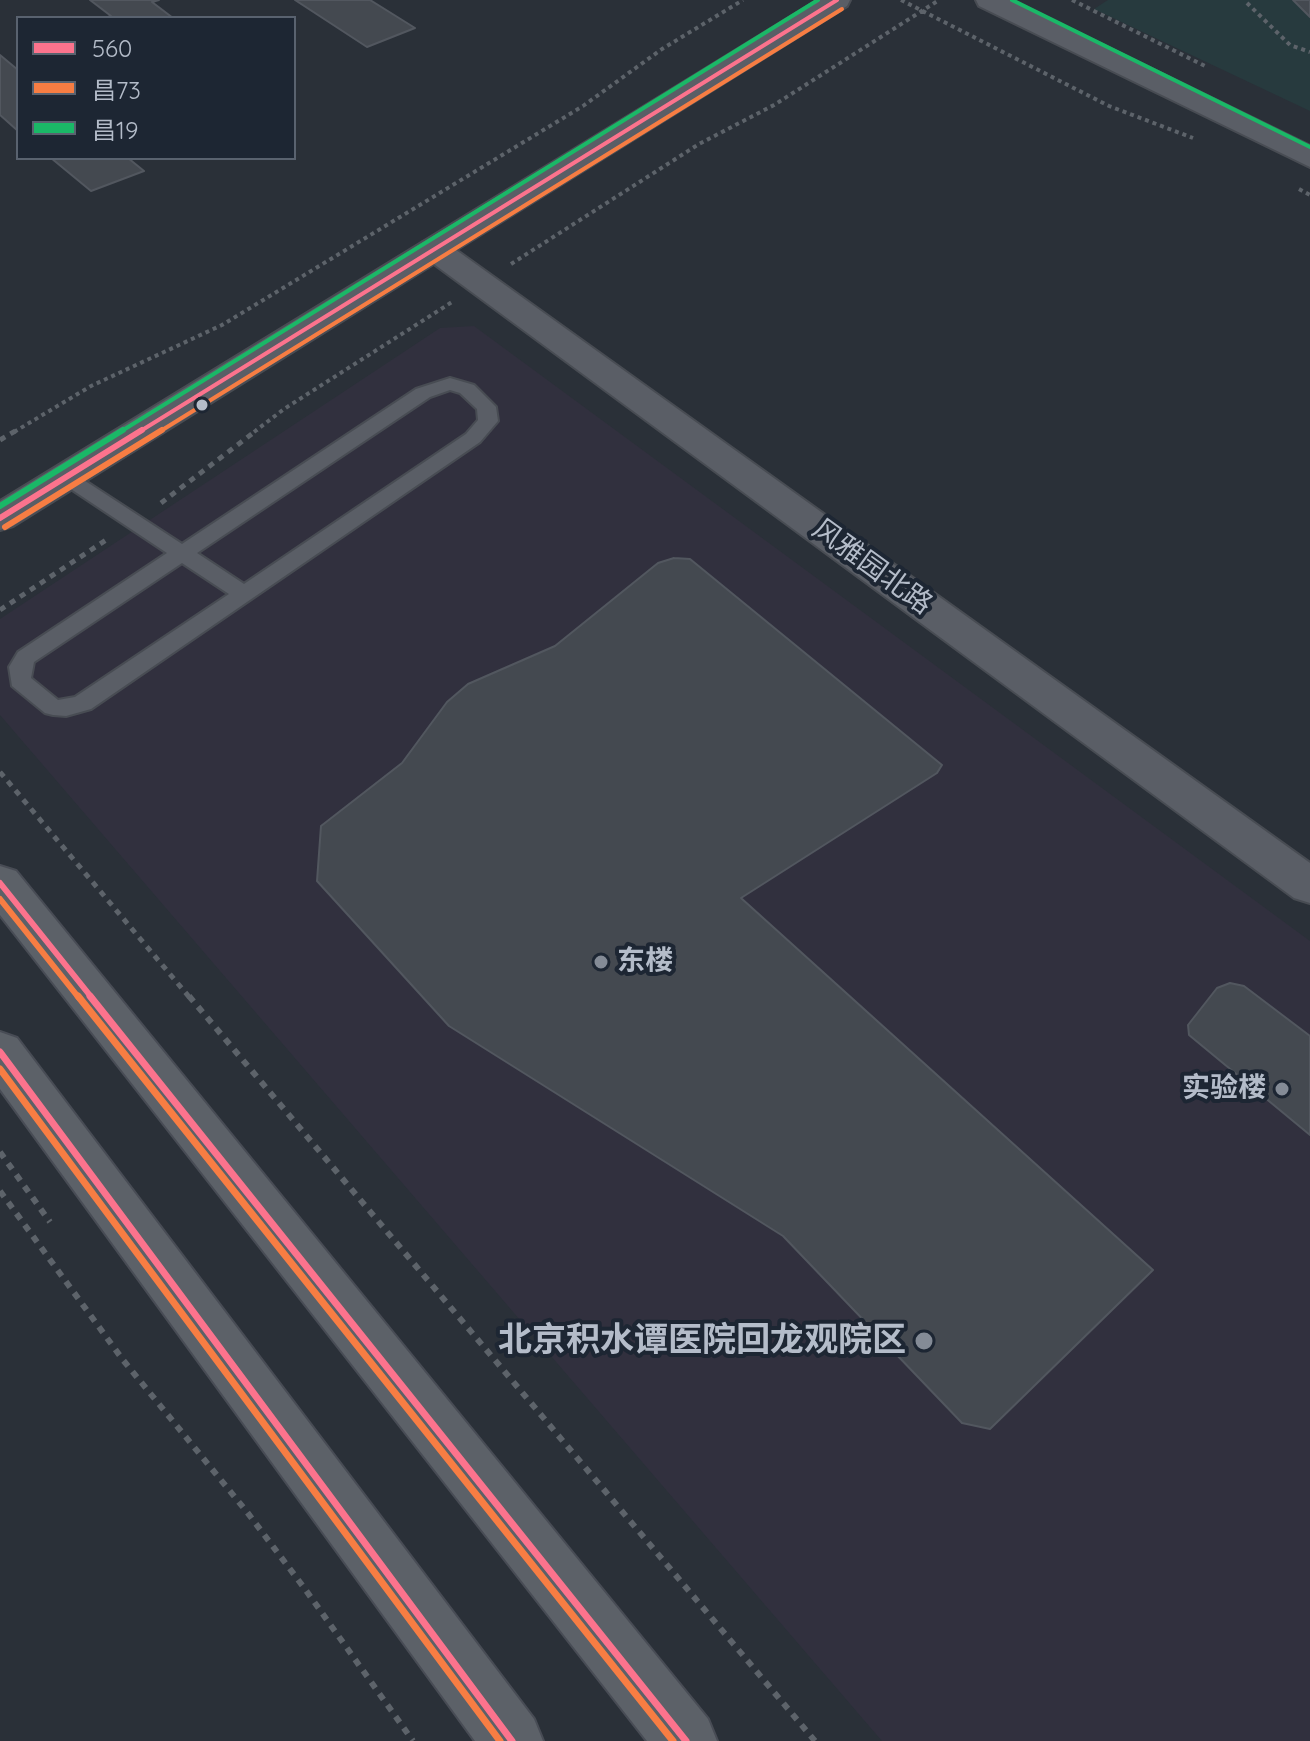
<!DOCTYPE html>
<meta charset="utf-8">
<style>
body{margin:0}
#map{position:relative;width:1310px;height:1741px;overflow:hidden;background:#2a3038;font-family:Quicksand,"Noto Sans SC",sans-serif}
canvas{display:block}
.legend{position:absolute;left:16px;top:16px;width:280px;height:144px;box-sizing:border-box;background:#1d2633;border:2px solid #59626f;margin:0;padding:10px 14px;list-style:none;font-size:24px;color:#b4bcc9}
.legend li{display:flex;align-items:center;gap:16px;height:40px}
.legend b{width:40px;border:2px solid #59626f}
</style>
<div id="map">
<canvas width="1310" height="1741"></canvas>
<ul class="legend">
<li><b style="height:10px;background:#fc738d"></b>560</li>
<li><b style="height:10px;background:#f77d43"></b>昌73</li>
<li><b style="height:10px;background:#1ab867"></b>昌19</li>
</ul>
</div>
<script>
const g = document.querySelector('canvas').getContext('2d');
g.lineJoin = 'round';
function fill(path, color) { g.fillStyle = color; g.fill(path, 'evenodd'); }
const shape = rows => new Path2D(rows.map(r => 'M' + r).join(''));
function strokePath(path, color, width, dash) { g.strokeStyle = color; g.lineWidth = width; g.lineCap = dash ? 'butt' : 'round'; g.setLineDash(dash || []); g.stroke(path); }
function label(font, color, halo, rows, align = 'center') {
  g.font = font + ' Quicksand,"Noto Sans SC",sans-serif'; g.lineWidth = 8; g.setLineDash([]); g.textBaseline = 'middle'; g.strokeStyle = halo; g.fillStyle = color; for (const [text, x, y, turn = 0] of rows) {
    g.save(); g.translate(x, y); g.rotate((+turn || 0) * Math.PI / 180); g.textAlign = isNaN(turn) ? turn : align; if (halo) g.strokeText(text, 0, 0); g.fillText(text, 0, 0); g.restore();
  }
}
const medical = shape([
 [474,326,1310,941,1310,1741,882,1741,0,715,0,619,440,328]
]);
const green = shape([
 [1108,0,1310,0,1310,111,1094,9]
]);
const building = shape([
 [90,0,159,0,152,2,173,18,105,18,111,16,90,0],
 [295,0,370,0,415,28,367,47,295,0],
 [1293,0,1310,0,1310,17,1293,0],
 [0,55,18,70,18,131,0,115,0,55],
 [51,158,128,158,144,171,91,191,51,158],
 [674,558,690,559,942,765,937,773,741,898,1153,1270,990,1429,962,1423,783,1236,449,1026,317,881,321,826,402,763,447,702,468,684,555,646,658,563,674,558],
 [1230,983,1244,986,1310,1036,1310,1135,1189,1035,1188,1025,1217,988,1230,983]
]);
const pathFar2 = shape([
 [901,0,1109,106,1193,138],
 [1072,0,1205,66],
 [1247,3,1290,45,1310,52],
 [1299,189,1310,195],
 [511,264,699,144,774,105,939,0],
 [14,432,91,386,222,325,583,106,662,49,743,0],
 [254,432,284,409,452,302]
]);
const pathFar1 = shape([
 [0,440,17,430],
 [161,503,257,430],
 [0,610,106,540],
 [0,772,190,998]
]);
const path = shape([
 [189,996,815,1741],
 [0,1152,50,1222],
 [0,1191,123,1360,247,1512,305,1589,413,1741]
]);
const service = shape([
 [450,378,474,385,496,407,498,421,480,442,91,709,66,716,53,715,45,713,12,686,9,667,18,652,167,553,59,481,56,477,59,473,73,473,182,544,416,389,450,378],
 [450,390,460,393,477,409,478,420,466,434,244,584,197,553,430,397,450,390],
 [182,563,229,594,75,697,58,700,31,678,34,662,182,563]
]);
const minor = shape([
 [434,239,445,242,1310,863,1310,903,1294,898,423,256,418,249,423,242,434,239]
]);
const tertiary = shape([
 [818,0,850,0,847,6,13,526,0,530,0,501,818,0],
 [976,0,1010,0,1310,146,1310,167,979,6,976,0]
]);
const primary = shape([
 [0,866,16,871,708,1719,717,1741,647,1741,0,915,0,866],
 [0,1032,17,1038,534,1719,543,1741,475,1741,0,1089,0,1032]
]);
const bus1Far2 = shape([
 [139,432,837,0]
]);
const bus1Far1 = shape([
 [0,518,142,430],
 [0,883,92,998]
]);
const bus1 = shape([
 [90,996,686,1741],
 [0,1052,512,1741]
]);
const bus2Far2 = shape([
 [159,432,842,9]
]);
const bus2Far1 = shape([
 [5,527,162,430],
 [0,899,79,998]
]);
const bus2 = shape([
 [78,996,673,1741],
 [0,1069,500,1741]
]);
const bus3Far1 = shape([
 [1012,0,1310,147],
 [120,432,818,0]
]);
const bus3 = shape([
 [0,506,123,430]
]);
const markers = [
 [202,405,7,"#b4bcc9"],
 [601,962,8,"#848b96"],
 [1282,1089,8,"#848b96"],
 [924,1341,10,"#848b96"]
];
const streetNames = [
 ["风雅园北路",872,567,36]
];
const poiNames = [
 ["东楼",617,962],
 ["实验楼",1266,1089,"right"]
];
const nearPoinames = [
 ["北京积水谭医院回龙观院区",906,1341]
];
fill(medical, '#31303e');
fill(green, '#273a3e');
fill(building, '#444950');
strokePath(building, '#52575f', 2);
strokePath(service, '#484c53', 4);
strokePath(minor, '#484c53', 4);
strokePath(tertiary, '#484c53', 4);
strokePath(primary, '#484c55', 4);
strokePath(pathFar2, '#5d636a', 4, [4, 4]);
strokePath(pathFar1, '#5d636a', 5, [6, 6]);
strokePath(path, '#5d636a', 6, [7, 7]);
fill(service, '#5a5e66');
fill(minor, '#5a5e66');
fill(tertiary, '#5a5e66');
fill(primary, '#5c6168');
strokePath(bus1Far2, '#fc738d', 4);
strokePath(bus1Far1, '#fc738d', 6);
strokePath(bus1, '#fc738d', 7);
strokePath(bus2Far2, '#f77d43', 4);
strokePath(bus2Far1, '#f77d43', 6);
strokePath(bus2, '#f77d43', 7);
strokePath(bus3Far1, '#1ab867', 4);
strokePath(bus3, '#1ab867', 6);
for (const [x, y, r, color] of markers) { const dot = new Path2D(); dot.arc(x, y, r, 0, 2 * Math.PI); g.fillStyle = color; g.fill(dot); strokePath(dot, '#1d2633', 3); }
label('28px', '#b4bcc9', '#1d2633', streetNames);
label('bold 28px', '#b4bcc9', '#1d2633', poiNames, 'left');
label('bold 34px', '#b4bcc9', '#1d2633', nearPoinames, 'right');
</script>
